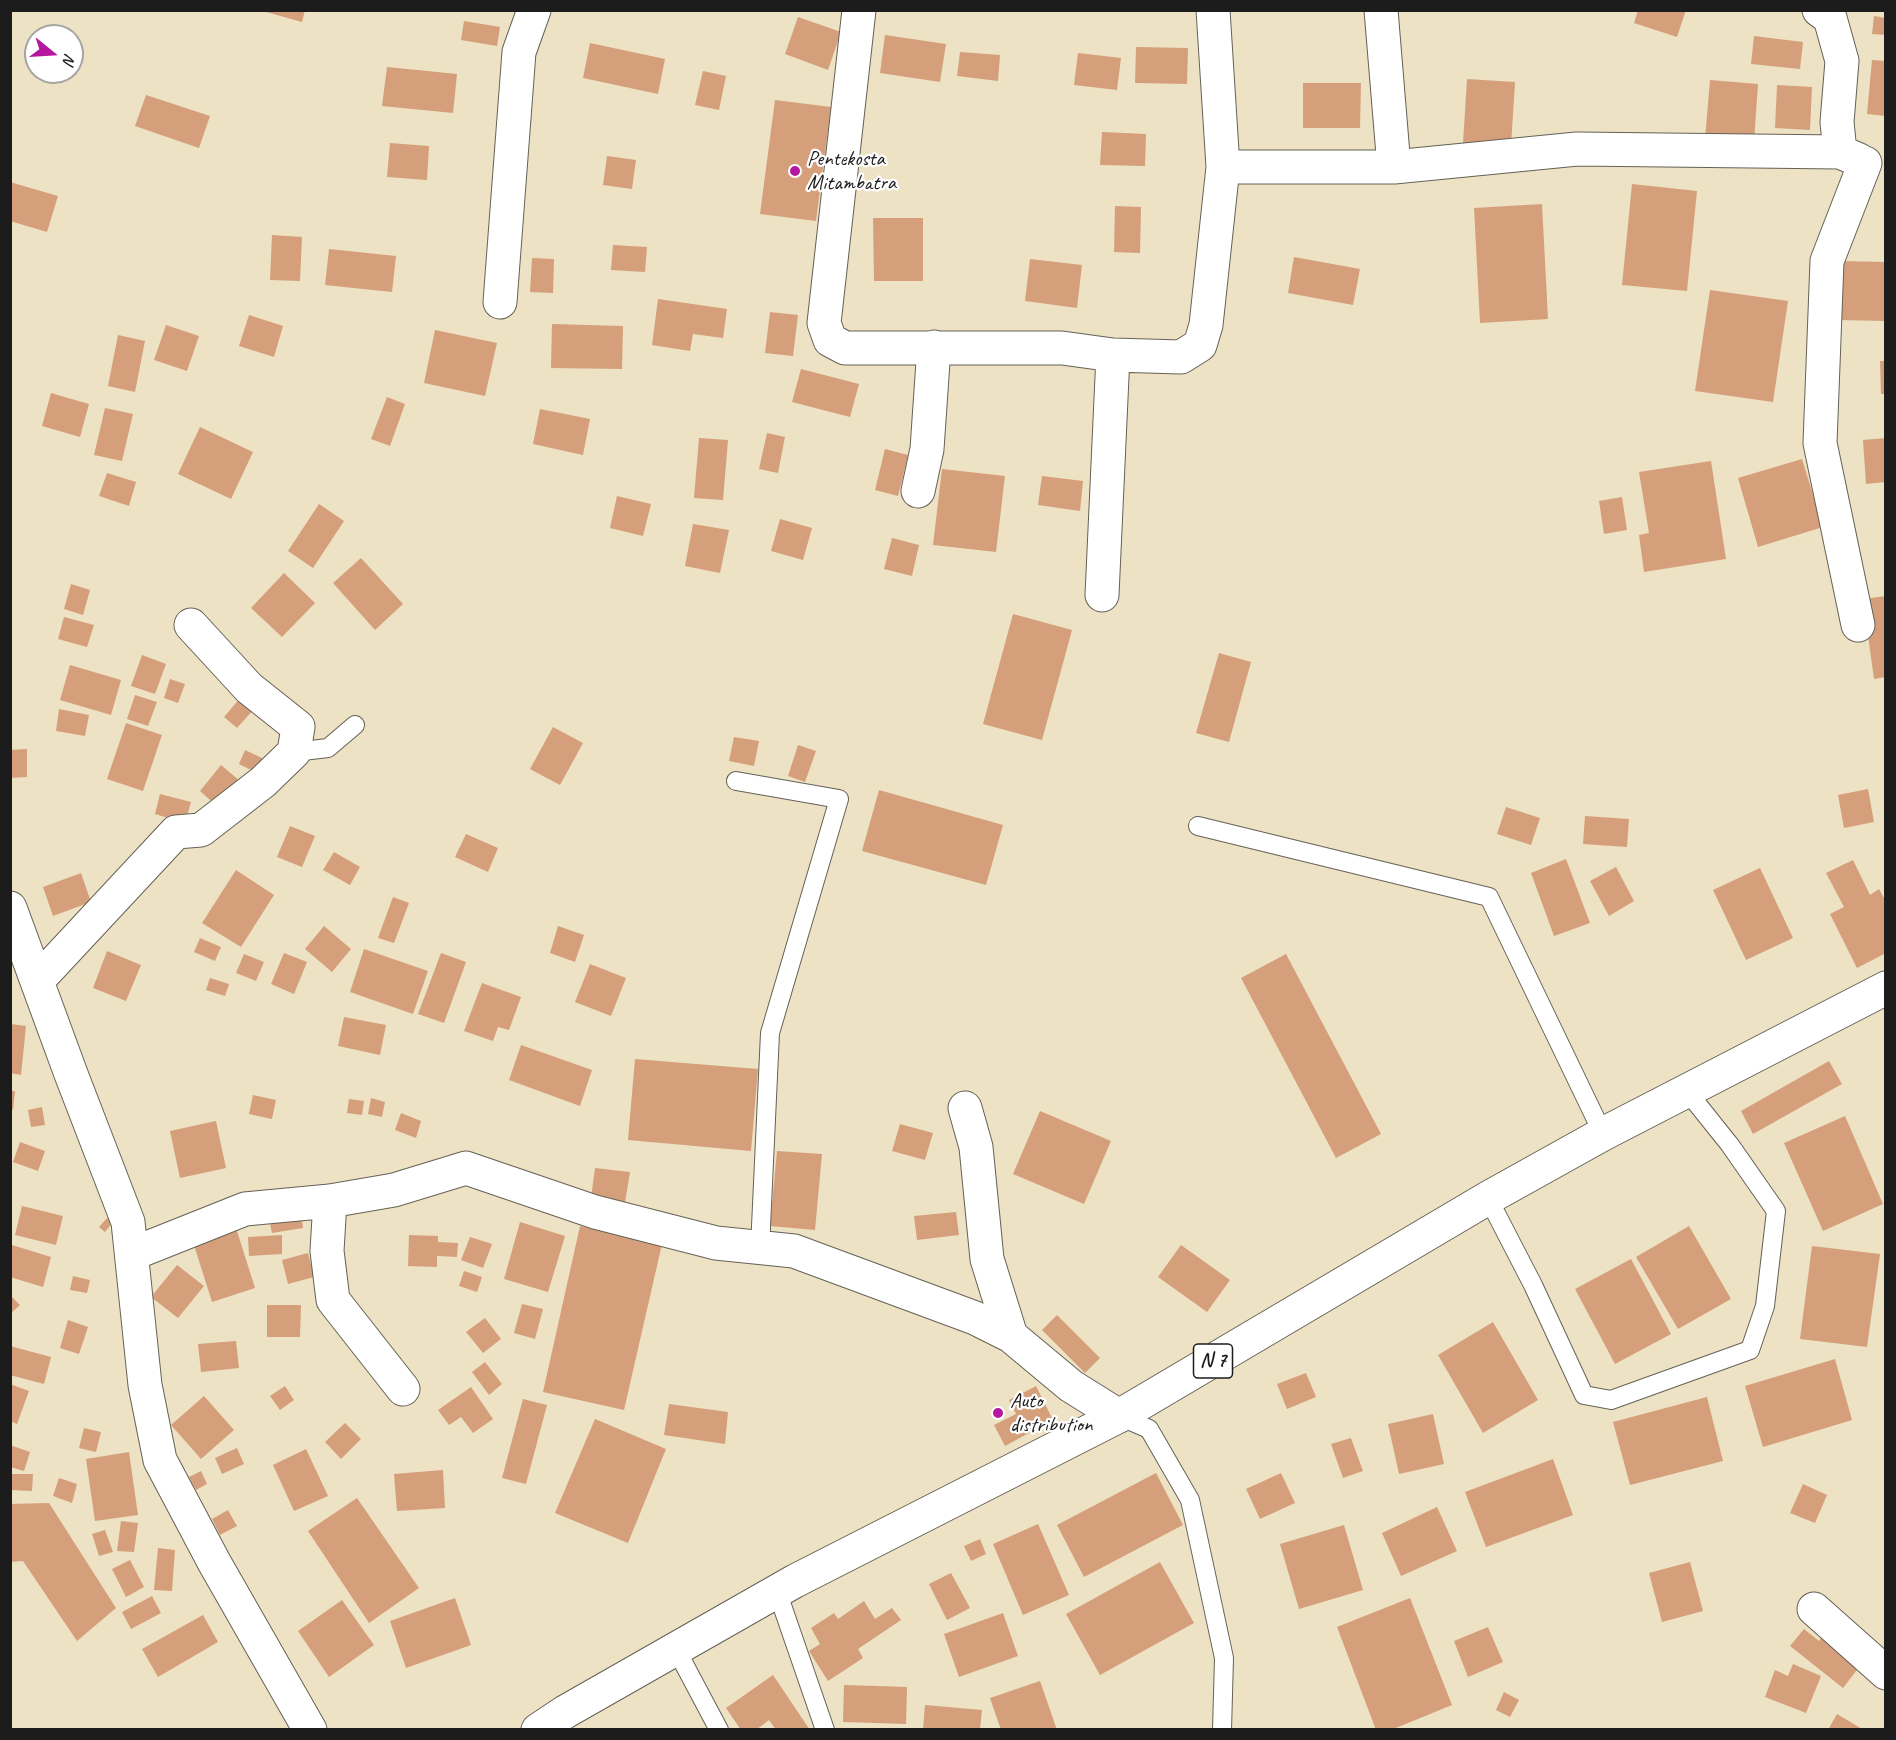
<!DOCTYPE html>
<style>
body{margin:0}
#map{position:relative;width:1896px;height:1740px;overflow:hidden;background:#ede2c3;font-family:Caveat,sans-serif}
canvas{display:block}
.frame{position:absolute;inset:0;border:12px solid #1c1c1c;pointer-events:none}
.north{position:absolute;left:24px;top:24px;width:60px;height:60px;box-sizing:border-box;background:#fff;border:2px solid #a4a4a4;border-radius:50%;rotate:108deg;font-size:16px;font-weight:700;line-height:24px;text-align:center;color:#1c1c1c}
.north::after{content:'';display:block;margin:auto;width:21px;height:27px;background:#b5179e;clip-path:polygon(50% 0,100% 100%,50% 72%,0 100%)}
</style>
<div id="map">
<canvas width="1896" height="1740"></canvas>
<div class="frame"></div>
<div class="north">N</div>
</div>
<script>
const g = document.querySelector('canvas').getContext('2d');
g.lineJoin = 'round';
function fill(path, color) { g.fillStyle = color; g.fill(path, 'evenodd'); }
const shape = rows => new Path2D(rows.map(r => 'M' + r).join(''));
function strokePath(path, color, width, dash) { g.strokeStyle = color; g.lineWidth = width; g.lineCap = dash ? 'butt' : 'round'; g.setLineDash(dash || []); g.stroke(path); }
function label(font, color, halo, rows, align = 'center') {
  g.font = font + ' Caveat,sans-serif'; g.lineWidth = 4.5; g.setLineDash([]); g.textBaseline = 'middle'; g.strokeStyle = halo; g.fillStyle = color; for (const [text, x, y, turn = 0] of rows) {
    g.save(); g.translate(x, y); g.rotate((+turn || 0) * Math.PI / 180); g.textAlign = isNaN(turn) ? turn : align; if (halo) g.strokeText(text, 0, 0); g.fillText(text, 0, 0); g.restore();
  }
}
const building = shape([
 [259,10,305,10,302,22],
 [1638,10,1686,10,1677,37,1634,23],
 [1874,16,1886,18,1886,35,1872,34],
 [798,17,841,32,828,70,785,54],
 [464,21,500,27,497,46,461,40],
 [885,35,946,44,940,82,880,73],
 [1754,36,1803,42,1800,69,1751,64],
 [590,43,665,59,658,94,583,78],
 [1136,47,1188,48,1187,84,1135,83],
 [960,52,1000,55,998,81,957,76],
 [1078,53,1121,58,1117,90,1074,85],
 [1872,60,1886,61,1886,116,1867,114],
 [387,67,457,74,453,113,382,106],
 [703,71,726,76,719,110,695,105],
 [1467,79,1515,82,1511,146,1463,143],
 [1710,80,1758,84,1754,142,1705,139],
 [1303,83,1361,83,1360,128,1303,128],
 [1777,85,1812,87,1810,130,1775,128],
 [146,95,210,116,199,148,135,126],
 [775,100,831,107,816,221,760,214],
 [1102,132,1146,134,1145,166,1100,165],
 [390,143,429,146,427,180,387,177],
 [607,156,636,160,632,189,603,185],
 [10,182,58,196,47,232,10,221],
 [1632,184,1697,191,1687,291,1622,285],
 [1542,204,1548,319,1480,323,1474,208],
 [1115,206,1141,207,1140,253,1114,252],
 [873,218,923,218,923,281,874,281],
 [272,235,302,237,300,281,270,280],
 [613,245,647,247,645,272,611,270],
 [329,249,396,256,392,292,325,285],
 [1294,257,1360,269,1353,305,1288,293],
 [532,258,554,259,553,293,530,292],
 [1030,259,1082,265,1077,308,1025,301],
 [1840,261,1886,262,1886,321,1838,320],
 [1710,290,1788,301,1773,402,1695,391],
 [658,299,727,309,723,338,693,334,690,351,652,345],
 [770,312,798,315,793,356,765,353],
 [249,315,283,326,274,357,239,346],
 [552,324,623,326,622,369,551,368],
 [166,325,199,336,187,371,154,360],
 [435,330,497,343,485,396,424,383],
 [118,335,145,341,135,392,108,386],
 [1880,361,1886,361,1886,394,1881,394],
 [801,369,859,384,850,417,792,402],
 [51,393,89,404,80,437,42,426],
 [387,397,405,404,390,446,371,439],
 [105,408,133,414,122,461,94,455],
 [540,409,590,419,583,455,533,444],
 [200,427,253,452,231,499,178,474],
 [767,433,785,437,778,473,759,469],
 [699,438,728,440,723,500,694,498],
 [1886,438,1886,482,1866,484,1863,440],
 [885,449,908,455,898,496,875,490],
 [1802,459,1823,527,1758,547,1738,478],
 [1711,461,1726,559,1644,572,1639,535,1649,533,1639,472],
 [942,469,1005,476,996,552,933,545],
 [107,473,136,482,129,506,99,496],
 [1042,476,1083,481,1080,511,1038,505],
 [617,496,651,504,643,536,610,528],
 [1622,497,1627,530,1604,534,1599,501],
 [319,504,344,521,313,568,288,551],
 [780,519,812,528,803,560,771,551],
 [693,524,729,530,720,573,685,566],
 [892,538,919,545,912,576,884,569],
 [361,558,403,604,375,630,333,583],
 [284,573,315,603,282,637,251,608],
 [71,584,90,590,83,615,64,609],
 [1886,596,1886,677,1874,679,1863,599],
 [1013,614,1072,630,1042,740,983,724],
 [64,617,94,625,87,647,58,639],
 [1219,653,1251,662,1229,742,1196,733],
 [142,655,166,664,155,694,131,686],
 [70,665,121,680,111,715,60,700],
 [170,679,185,684,178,703,164,698],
 [135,695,157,702,148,726,127,719],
 [241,697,254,709,237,728,224,717],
 [59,709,89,715,85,736,56,731],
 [126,723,162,735,143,791,107,779],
 [553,727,583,743,560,785,530,769],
 [734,737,759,741,754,766,729,761],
 [798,745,816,751,805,782,788,776],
 [27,749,27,777,10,778,10,750],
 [245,750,264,759,257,773,239,764],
 [221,765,240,781,218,807,200,791],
 [1868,789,1874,822,1844,828,1838,795],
 [879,790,1003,825,986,885,862,851],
 [160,794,191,802,185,823,155,814],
 [1506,807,1540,818,1531,845,1497,834],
 [1585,816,1629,819,1627,847,1583,844],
 [290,826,315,836,302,867,277,857],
 [466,834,498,848,488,872,455,857],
 [334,852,360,867,350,885,323,870],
 [1566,859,1590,923,1554,936,1531,873],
 [1853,860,1870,895,1879,889,1886,902,1886,953,1857,968,1830,914,1844,907,1826,873],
 [1616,867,1634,901,1609,916,1590,881],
 [1760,868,1793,938,1746,960,1713,890],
 [236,870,274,895,241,947,202,923],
 [81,873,91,902,53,916,43,887],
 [393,897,409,903,394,943,378,938],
 [324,926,351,949,332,972,305,949],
 [558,926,584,935,575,962,550,953],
 [200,938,221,947,215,961,194,952],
 [364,949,428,971,413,1014,350,992],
 [107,951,141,965,126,1001,93,988],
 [284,953,307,962,294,994,271,984],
 [441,953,466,962,444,1023,418,1014],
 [244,954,264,962,256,981,236,973],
 [1286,954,1381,1134,1336,1158,1241,978],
 [590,964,626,978,611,1016,575,1002],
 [210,978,229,984,225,996,206,990],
 [482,983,521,997,509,1030,498,1027,493,1041,464,1031],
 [344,1017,386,1025,380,1055,338,1046],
 [11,1024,26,1026,21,1075,10,1073],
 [521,1045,592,1070,580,1106,509,1080],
 [635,1059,758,1069,751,1151,628,1140],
 [1829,1061,1842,1084,1753,1134,1741,1111],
 [10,1091,15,1091,13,1110,10,1109],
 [253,1095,276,1100,272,1119,249,1114],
 [371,1098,385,1102,382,1117,368,1114],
 [349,1099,364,1101,362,1115,347,1113],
 [42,1107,45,1125,31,1127,28,1110],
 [1040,1111,1111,1141,1084,1204,1013,1174],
 [401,1113,421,1121,416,1138,395,1130],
 [1845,1116,1883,1204,1823,1231,1784,1143],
 [216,1121,226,1168,180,1178,170,1131],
 [900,1124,933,1133,925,1160,892,1151],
 [20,1142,45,1151,38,1171,13,1162],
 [777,1151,822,1154,815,1230,770,1226],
 [595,1168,630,1172,625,1203,591,1198],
 [22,1206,63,1216,56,1245,15,1235],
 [956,1212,959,1235,917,1240,914,1216],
 [301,1213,303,1228,272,1233,269,1219],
 [107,1218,113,1222,105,1232,99,1227],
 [520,1222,565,1236,548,1292,504,1279],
 [580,1226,662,1244,624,1410,543,1392],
 [1689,1226,1731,1299,1678,1329,1636,1257],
 [237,1231,255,1288,212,1302,194,1245],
 [282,1235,282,1254,249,1256,248,1237],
 [409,1235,438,1236,438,1242,458,1243,457,1257,437,1256,437,1267,408,1266],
 [470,1237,492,1244,483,1268,461,1260],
 [12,1245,51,1257,43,1287,10,1277],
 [1181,1245,1230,1280,1207,1312,1158,1277],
 [1812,1246,1880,1254,1867,1347,1800,1339],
 [308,1253,314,1277,288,1284,282,1260],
 [1631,1259,1671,1334,1615,1364,1575,1289],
 [177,1265,204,1286,178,1318,151,1297],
 [464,1271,482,1277,477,1292,459,1286],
 [73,1276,90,1280,87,1293,70,1290],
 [10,1295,20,1305,10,1314],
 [522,1304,543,1309,535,1339,514,1333],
 [267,1305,301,1305,300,1337,267,1337],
 [1057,1315,1100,1358,1085,1373,1042,1330],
 [485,1318,501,1339,483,1353,466,1332],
 [68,1320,88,1327,79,1354,60,1348],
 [1493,1322,1538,1400,1483,1433,1438,1355],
 [236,1341,239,1368,201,1372,198,1344],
 [10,1346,51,1357,44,1384,10,1375],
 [1835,1359,1852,1420,1763,1447,1745,1386],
 [485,1362,502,1384,489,1395,472,1372],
 [1306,1373,1316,1397,1287,1409,1277,1384],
 [10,1384,29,1391,17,1424,10,1421],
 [285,1386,294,1400,280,1410,270,1396],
 [1036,1386,1053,1420,1005,1446,994,1425,1016,1414,1009,1400],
 [471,1387,493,1419,473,1433,461,1417,449,1425,438,1410],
 [204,1396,234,1430,201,1459,171,1425],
 [1707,1397,1723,1461,1630,1485,1613,1422],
 [523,1399,547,1405,526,1484,502,1478],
 [669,1404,728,1412,725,1444,664,1435],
 [1433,1414,1444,1464,1399,1474,1388,1424],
 [595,1419,666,1449,628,1543,555,1513],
 [345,1423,361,1439,341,1459,325,1442],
 [84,1428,101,1432,96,1452,79,1448],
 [1351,1438,1363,1471,1343,1478,1331,1444],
 [10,1445,30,1452,24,1471,10,1467],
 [237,1448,244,1464,222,1474,215,1458],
 [306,1449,328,1496,294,1511,273,1465],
 [129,1452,138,1515,95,1521,86,1459],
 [1553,1459,1573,1515,1486,1547,1465,1492],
 [443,1470,445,1508,397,1511,394,1474],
 [201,1471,207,1484,196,1490,189,1477],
 [1156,1473,1183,1525,1084,1577,1057,1525],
 [1281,1473,1295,1503,1260,1519,1246,1489],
 [11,1474,33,1474,32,1491,10,1490],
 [59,1478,77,1484,72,1503,53,1496],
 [1803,1484,1827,1495,1815,1523,1790,1513],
 [357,1498,419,1588,369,1623,308,1531],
 [49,1503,116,1608,77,1641,23,1561,10,1562,10,1504],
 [1437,1507,1457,1551,1401,1576,1382,1533],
 [228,1510,237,1526,220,1535,212,1519],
 [121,1521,138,1523,134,1552,117,1551],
 [1038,1524,1069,1595,1023,1615,993,1544],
 [1344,1525,1363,1590,1299,1609,1280,1544],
 [105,1530,113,1552,99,1556,92,1534],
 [980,1539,986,1554,971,1561,964,1546],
 [158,1548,175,1550,172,1591,154,1590],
 [130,1560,144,1587,126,1597,112,1569],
 [1160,1562,1194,1623,1100,1675,1066,1614],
 [1690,1562,1703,1611,1662,1622,1649,1573],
 [951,1573,970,1608,947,1620,929,1584],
 [152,1596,161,1613,131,1629,122,1612],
 [455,1598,471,1645,406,1668,390,1621],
 [1410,1598,1452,1705,1391,1730,1376,1730,1337,1627],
 [342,1600,374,1645,329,1677,298,1631],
 [864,1601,875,1619,892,1608,901,1620,858,1649,863,1658,828,1681,809,1651,820,1644,811,1628,834,1613,838,1619],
 [1003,1613,1018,1656,959,1677,944,1634],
 [203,1615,218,1642,158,1677,142,1649],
 [1488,1627,1503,1662,1468,1677,1454,1641],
 [1804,1629,1819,1641,1822,1636,1860,1666,1843,1688,1790,1646],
 [1793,1664,1821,1676,1806,1713,1765,1697,1775,1670,1788,1676],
 [773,1675,810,1730,776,1730,769,1720,756,1730,741,1730,726,1708],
 [1040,1681,1057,1730,1001,1730,990,1698],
 [844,1685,907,1687,906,1724,843,1722],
 [1504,1692,1519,1700,1510,1717,1496,1710],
 [925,1705,982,1710,980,1730,923,1730],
 [1837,1714,1864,1730,1828,1730]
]);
const service = shape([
 [294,752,328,748,355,725],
 [736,781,839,799,770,1033,760,1248],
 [1198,826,1489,897,1603,1134],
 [1488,1198,1533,1285,1584,1395,1611,1400,1750,1350,1765,1306,1776,1211,1730,1145,1686,1090],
 [1119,1416,1149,1429,1190,1500,1224,1658,1222,1730],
 [777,1591,825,1730],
 [676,1649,719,1730]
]);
const minor = shape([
 [859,10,824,323,830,340,845,348,1062,348,1113,355],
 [1381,10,1394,167],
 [1819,10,1830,18,1842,61,1837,122,1840,152,1859,160],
 [1223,167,1394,167,1577,149,1840,152],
 [500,302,519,52,534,10],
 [918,491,927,449,934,347],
 [1102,595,1113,355,1181,357,1200,345,1206,325,1223,167,1213,10],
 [1858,625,1820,443,1827,261,1865,163],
 [10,908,71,1074,128,1222,145,1385,160,1460,214,1562,310,1730],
 [38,980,176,832,201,830,263,782,294,752,298,727,249,688,191,625],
 [965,1108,976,1147,987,1259,1011,1336],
 [330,1201,327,1251,333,1300,403,1389],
 [132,1254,245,1209,330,1201,394,1190,466,1168,595,1212,716,1243,794,1251,975,1318,1011,1336,1071,1386,1119,1416],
 [1814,1609,1886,1673]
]);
const primary = shape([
 [538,1730,565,1712,795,1581,1119,1416,1488,1198,1603,1134,1886,988]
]);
const markers = [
 [795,171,6,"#b5179e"],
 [998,1413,6,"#b5179e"]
];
const shields = [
 [1213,1361,39]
];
const shieldNames = [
 ["N 7",1213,1361]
];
const poiNames = [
 ["Pentekosta",807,159],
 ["Mitambatra",807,183],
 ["Auto",1010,1401],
 ["distribution",1010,1425]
];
fill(building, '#d59f7b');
strokePath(service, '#656156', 20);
strokePath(minor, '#656156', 35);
strokePath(primary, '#656156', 35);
strokePath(service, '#fff', 18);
strokePath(minor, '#fff', 33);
strokePath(primary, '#fff', 33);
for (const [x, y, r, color] of markers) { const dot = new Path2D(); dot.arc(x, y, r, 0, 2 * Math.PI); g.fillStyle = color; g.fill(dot); strokePath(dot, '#fff', 2); }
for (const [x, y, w] of shields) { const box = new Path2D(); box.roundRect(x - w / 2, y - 17, w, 34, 4.5); g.fillStyle = '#fff'; g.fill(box); strokePath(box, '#1c1c1c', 1.5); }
label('bold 20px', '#1c1c1c', null, shieldNames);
label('21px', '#1c1c1c', '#fff', poiNames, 'left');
</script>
